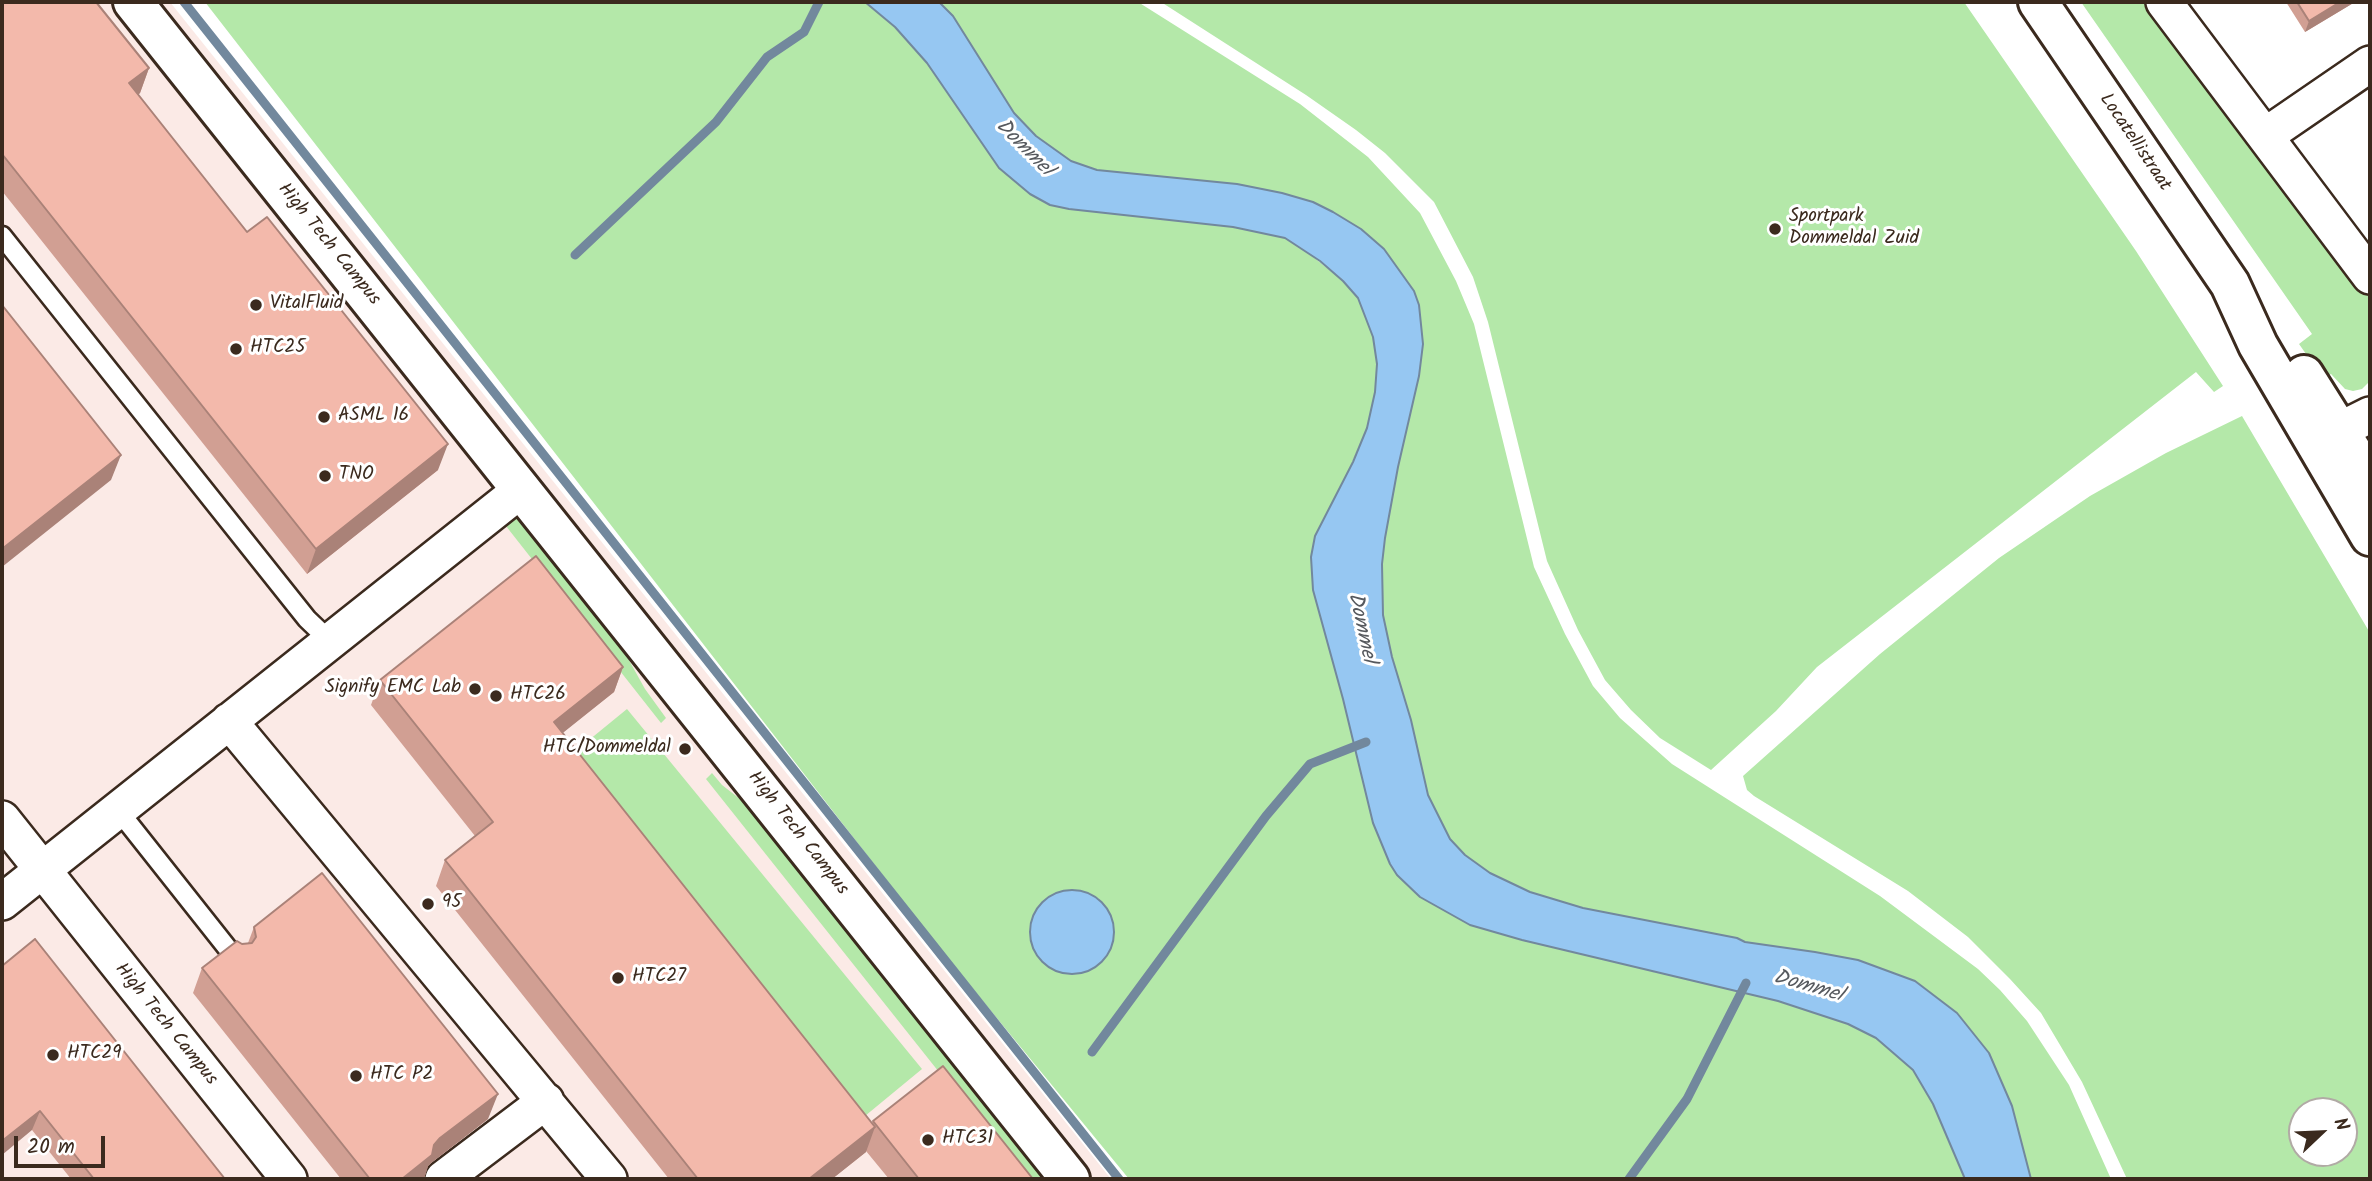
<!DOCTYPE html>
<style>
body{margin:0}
#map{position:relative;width:2372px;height:1181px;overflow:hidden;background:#fff;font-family:Kalam,sans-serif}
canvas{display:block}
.frame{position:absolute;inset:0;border:4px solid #3b2a1e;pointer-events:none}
.north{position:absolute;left:2288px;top:1097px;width:70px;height:70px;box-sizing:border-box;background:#fff;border:2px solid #b1aaa5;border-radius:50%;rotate:67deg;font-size:19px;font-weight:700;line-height:28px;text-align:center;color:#3b2a1e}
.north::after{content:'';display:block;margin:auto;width:24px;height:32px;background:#3b2a1e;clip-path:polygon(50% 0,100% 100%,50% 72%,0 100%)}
.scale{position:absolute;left:14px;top:1136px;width:91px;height:32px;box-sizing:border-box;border:4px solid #3b2a1e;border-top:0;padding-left:9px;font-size:21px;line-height:24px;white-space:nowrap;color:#3b2a1e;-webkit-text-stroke:5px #fff;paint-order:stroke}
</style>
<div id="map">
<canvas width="2372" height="1181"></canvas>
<div class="frame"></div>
<div class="north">N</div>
<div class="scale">20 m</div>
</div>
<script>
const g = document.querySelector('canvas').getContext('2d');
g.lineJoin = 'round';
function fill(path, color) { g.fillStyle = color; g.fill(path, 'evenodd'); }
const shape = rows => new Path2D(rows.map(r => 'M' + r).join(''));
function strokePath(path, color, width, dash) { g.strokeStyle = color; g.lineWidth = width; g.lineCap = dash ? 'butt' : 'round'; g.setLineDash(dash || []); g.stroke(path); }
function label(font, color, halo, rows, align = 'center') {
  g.font = font + ' Kalam,sans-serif'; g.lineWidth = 6; g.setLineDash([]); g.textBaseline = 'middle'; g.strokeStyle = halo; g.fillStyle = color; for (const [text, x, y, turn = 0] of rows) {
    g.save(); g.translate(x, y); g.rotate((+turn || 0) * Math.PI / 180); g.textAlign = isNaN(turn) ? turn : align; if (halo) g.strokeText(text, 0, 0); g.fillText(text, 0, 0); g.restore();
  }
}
const built = shape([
 [2,2,170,2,1111,1179,2,1179]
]);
const green = shape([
 [205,2,865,2,895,27,927,63,999,168,1030,194,1050,205,1233,227,1285,238,1296,243,1343,281,1358,298,1373,337,1377,364,1375,392,1367,428,1311,557,1313,590,1343,699,1397,874,1420,897,1470,925,1522,940,1778,1001,1848,1024,1876,1038,1913,1070,1933,1104,1965,1179,1129,1179,936,944],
 [1089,893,1099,899,1085,972,1072,974,1060,972,1036,912,1043,902,1053,894],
 [939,2,1138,2,1300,104,1368,157,1420,213,1456,281,1474,324,1534,567,1565,634,1593,686,1620,718,1672,764,1880,896,1978,969,2000,990,2027,1021,2069,1085,2111,1179,2031,1179,2012,1106,1957,1013,1915,981,1858,960,1815,952,1745,942,1737,938,1583,908,1530,892,1490,873,1465,855,1450,839,1428,795,1411,720,1392,657,1383,615,1382,564,1385,538,1398,467,1419,376,1423,344,1419,305,1414,291,1384,249,1361,229,1313,202,1282,193,1237,184,1097,170,1071,161,1036,136,1014,113,953,16],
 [1161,2,1964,2,2136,251,2223,386,2214,392,2196,372,1817,667,1776,711,1711,770,1660,738,1631,710,1605,680,1578,630,1547,561,1488,322,1473,277,1434,202,1385,153,1356,130,1306,95],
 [2081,2,2151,2,2370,297,2370,381,2362,389,2353,391,2345,389,2331,374,2323,378,2299,344,2312,334],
 [2242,416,2370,633,2370,1179,2127,1179,2082,1082,2041,1013,2010,979,1968,937,1908,891,1754,796,1747,790,1743,776,1880,654,1999,558,2090,496,2166,453],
 [2302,1111,2344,1111,2344,1153,2302,1153],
 [515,518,532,524,610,626,645,689,666,718,661,723,502,521],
 [627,709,922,1069,848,1130,556,767],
 [712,773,722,785,772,824,1054,1179,1024,1179,706,779]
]);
const water = shape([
 [865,2,939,2,953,16,1014,113,1036,136,1071,161,1097,170,1237,184,1282,193,1313,202,1333,212,1361,229,1384,249,1414,291,1419,305,1423,344,1419,376,1398,467,1385,538,1382,564,1383,615,1392,657,1411,720,1428,795,1450,839,1465,855,1490,873,1530,892,1583,908,1737,938,1745,942,1815,952,1858,960,1915,981,1957,1013,1989,1053,2012,1106,2031,1179,1965,1179,1933,1104,1913,1070,1876,1038,1848,1024,1778,1001,1522,940,1470,925,1420,897,1397,875,1390,864,1373,823,1343,699,1313,590,1311,557,1315,536,1353,462,1367,428,1375,392,1377,364,1373,337,1358,298,1343,281,1320,261,1285,238,1233,227,1069,209,1050,205,1030,194,999,168,927,63,895,27,865,2],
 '1030 932a42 42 0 1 1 84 0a42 42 0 1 1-84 0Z'
]);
const stream = shape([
 [184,2,1119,1179],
 [575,255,716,122,767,57,804,32,819,2],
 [1092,1052,1266,816,1310,764,1366,742],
 [1629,1179,1687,1099,1746,983]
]);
const lane = shape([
 [2,236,307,619,331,642],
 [118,810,236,959]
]);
const street = shape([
 [2164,2,2370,276],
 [2265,136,2370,64],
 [2317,445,2340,430,2370,415],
 [229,721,609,1179],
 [2,819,289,1179],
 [2,902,522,489],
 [443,1179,546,1101]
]);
const secondary = shape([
 [133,2,1070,1179],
 [2038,2,2230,284,2258,345,2370,536],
 [2304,375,2370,480]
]);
const wall = shape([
 [2,2,149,68,140,93,138,95,438,470,307,574,2,191],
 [2286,2,2355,2,2305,32],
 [623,667,614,692,562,733,872,1123,873,1121,1033,1179,889,1179,866,1151,866,1152,832,1179,669,1179,436,886,445,860,475,836,371,705,380,680],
 [254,927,488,1119,431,1163,428,1166,424,1179,341,1179,193,993,202,968,242,944,248,943],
 [2,966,225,1179,71,1179,32,1130]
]);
const shadedWall = shape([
 [2340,2,2355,2,2305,32,2309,21],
 [149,68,140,93,120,109,129,83],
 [448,444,438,470,307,574,316,549],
 [121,455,111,480,2,567,2,549],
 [623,667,614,692,544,748,554,722],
 [498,1094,488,1119,431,1163,428,1166,424,1179,402,1179,440,1138],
 [40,1111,32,1130,2,1155,2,1141],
 [875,1127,866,1152,832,1179,809,1179]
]);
const building = shape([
 [2,2,96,2,149,68,129,83,247,232,267,217,448,444,316,549,2,154,2,2],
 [2297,2,2340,2,2309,21,2297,2],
 [2,305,121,455,2,549,2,305],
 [536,556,623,667,554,722,875,1127,809,1179,698,1179,445,860,493,822,380,680,536,556],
 [322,873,498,1094,440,1138,434,1145,432,1155,402,1179,370,1179,202,968,237,941,242,944,252,943,256,937,254,927,322,873],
 [35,939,225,1179,94,1179,40,1111,2,1141,2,966,35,939],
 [943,1066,1033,1179,919,1179,873,1121,943,1066]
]);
const markers = [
 [1775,229,7,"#3b2a1e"],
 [256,305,7,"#3b2a1e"],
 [236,349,7,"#3b2a1e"],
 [324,417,7,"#3b2a1e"],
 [325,476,7,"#3b2a1e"],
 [475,689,7,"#3b2a1e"],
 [496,696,7,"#3b2a1e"],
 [685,749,7,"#3b2a1e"],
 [428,904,7,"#3b2a1e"],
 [618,978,7,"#3b2a1e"],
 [53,1055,7,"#3b2a1e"],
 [356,1076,7,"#3b2a1e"],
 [928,1140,7,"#3b2a1e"]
];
const streetNames = [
 ["Locatellistraat",2134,143,56],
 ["High Tech Campus",328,245,51],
 ["High Tech Campus",797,834,52],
 ["High Tech Campus",165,1025,51]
];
const poiNames = [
 ["Sportpark",1789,218],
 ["Dommeldal Zuid",1789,240],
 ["VitalFluid",270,305],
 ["HTC25",250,349],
 ["ASML 16",338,417],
 ["TNO",339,476],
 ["Signify EMC Lab",461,689,"right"],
 ["HTC26",510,696],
 ["HTC/Dommeldal",671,749,"right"],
 ["95",442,904],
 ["HTC27",632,978],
 ["HTC29",67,1055],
 ["HTC P2",370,1076],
 ["HTC31",942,1140]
];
const waterNames = [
 ["Dommel",1023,149,45],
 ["Dommel",1360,628,78],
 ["Dommel",1808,988,16]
];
fill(built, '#fbeae6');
fill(green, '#b4e8a9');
fill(water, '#96c7f2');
strokePath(water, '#72889d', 2);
strokePath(stream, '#72889d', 9);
strokePath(lane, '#3b2a1e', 23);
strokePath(street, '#3b2a1e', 40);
strokePath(secondary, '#3b2a1e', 44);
strokePath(lane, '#fff', 18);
strokePath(street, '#fff', 35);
strokePath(secondary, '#fff', 38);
fill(wall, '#d19f93');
fill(shadedWall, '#aa8278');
fill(building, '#f3b9ab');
strokePath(building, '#aa8278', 2);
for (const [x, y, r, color] of markers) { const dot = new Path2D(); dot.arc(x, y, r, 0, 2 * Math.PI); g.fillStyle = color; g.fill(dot); strokePath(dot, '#fff', 2.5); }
label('19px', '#3b2a1e', '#fff', streetNames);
label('19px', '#3b2a1e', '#fff', poiNames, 'left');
label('italic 21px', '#56595e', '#fff', waterNames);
</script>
